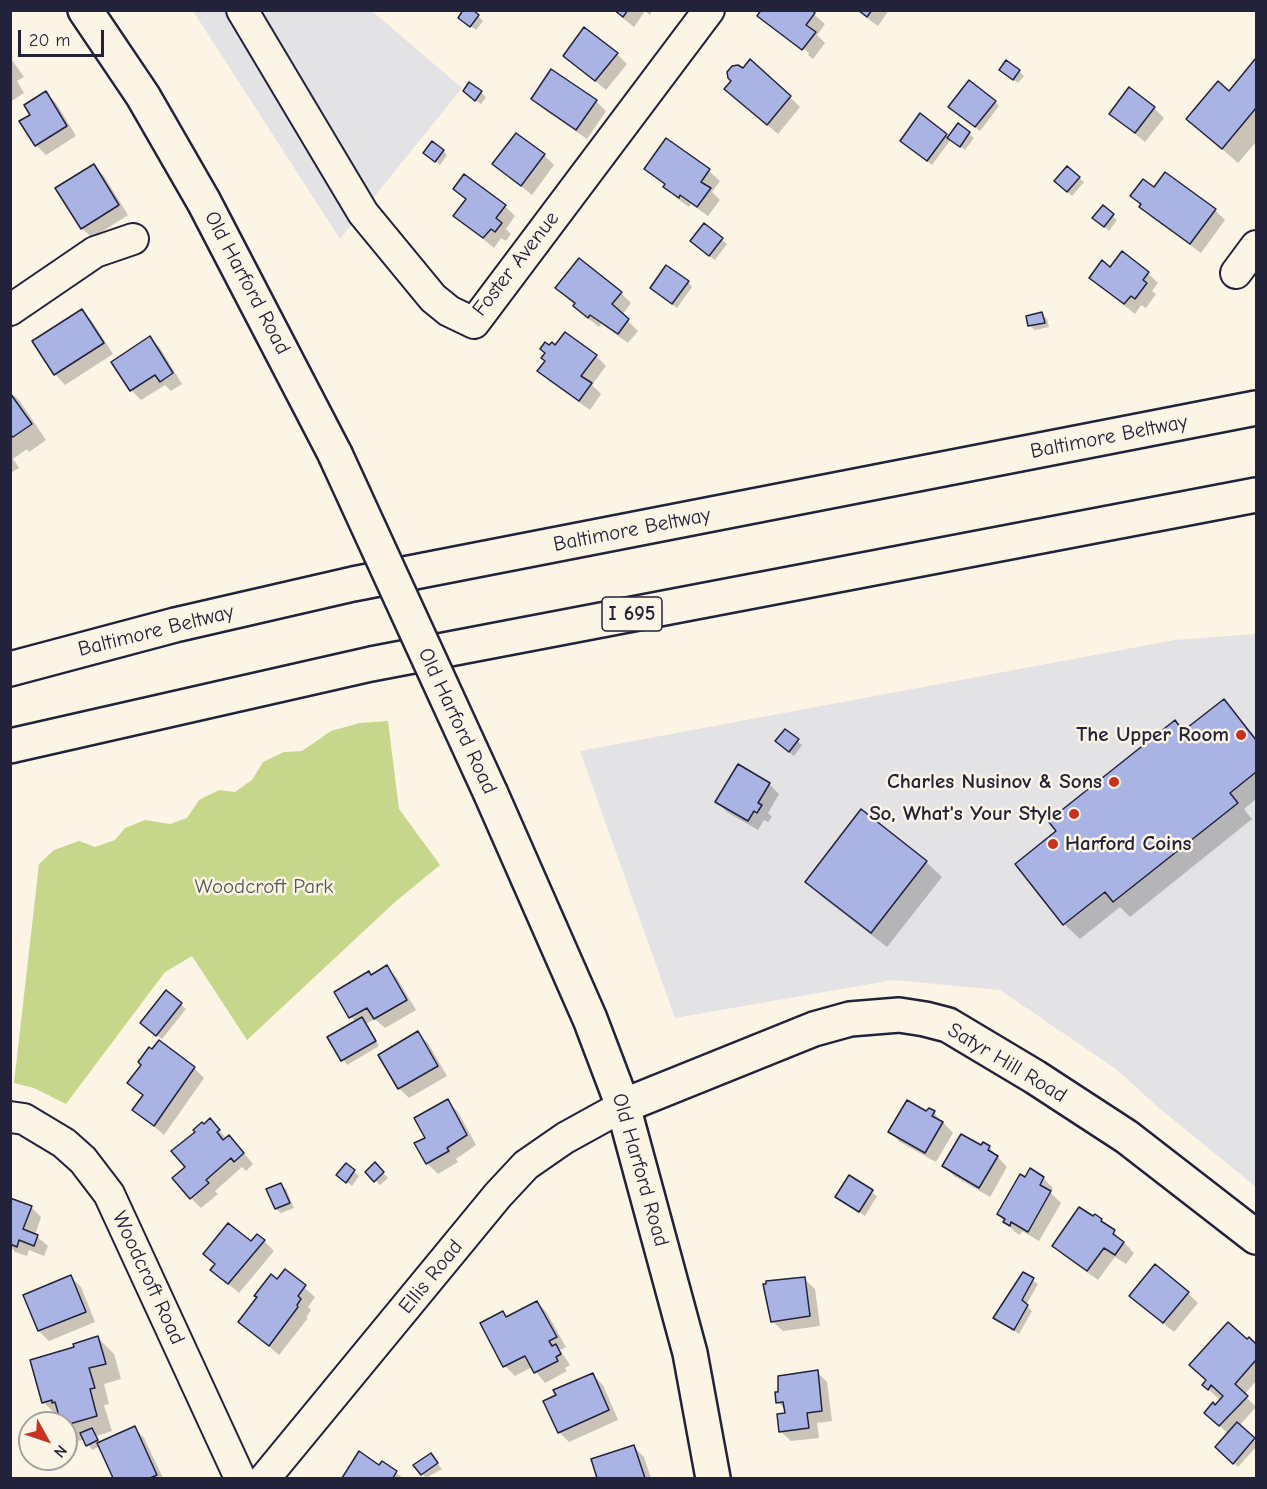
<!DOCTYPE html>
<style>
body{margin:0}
#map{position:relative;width:1267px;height:1489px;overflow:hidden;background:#fcf5e5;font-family:"Comic Neue",sans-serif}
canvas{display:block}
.frame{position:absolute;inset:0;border:12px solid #22223b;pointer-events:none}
.north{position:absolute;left:18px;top:1411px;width:60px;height:60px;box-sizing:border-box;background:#fcf5e5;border:2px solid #a5a1a1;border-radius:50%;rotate:130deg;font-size:16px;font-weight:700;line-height:24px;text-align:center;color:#22223b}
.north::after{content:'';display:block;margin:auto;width:21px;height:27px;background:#c8321e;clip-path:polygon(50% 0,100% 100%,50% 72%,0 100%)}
.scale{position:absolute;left:18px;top:30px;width:86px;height:27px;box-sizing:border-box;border:3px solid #22223b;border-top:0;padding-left:8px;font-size:18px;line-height:21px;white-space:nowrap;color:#22223b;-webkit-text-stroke:4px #fcf5e5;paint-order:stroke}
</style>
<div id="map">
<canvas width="1267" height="1489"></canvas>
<div class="frame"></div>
<div class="north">N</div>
<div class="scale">20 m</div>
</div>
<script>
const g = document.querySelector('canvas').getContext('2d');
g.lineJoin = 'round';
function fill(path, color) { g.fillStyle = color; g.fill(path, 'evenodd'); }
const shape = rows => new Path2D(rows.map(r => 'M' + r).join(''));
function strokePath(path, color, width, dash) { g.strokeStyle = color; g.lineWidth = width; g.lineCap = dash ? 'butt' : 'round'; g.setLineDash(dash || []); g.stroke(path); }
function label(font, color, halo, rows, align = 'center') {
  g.font = font + ' "Comic Neue",sans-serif'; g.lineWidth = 5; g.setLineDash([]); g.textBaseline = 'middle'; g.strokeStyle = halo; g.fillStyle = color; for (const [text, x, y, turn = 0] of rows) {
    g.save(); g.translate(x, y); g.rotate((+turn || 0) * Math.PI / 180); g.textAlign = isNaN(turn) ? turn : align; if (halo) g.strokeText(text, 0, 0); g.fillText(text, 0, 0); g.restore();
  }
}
const built = shape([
 [193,11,372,11,462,88,340,239],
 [1256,634,1256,1187,1159,1108,1116,1069,1000,990,893,980,675,1018,580,751,1175,640]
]);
const green = shape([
 [388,721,399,809,440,865,395,902,247,1040,192,956,165,972,66,1104,34,1088,14,1083,39,864,54,850,79,841,95,847,115,840,125,828,145,820,170,824,187,818,199,800,219,790,235,792,252,780,263,762,284,752,302,751,331,731,360,723]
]);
const shadow = shape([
 [613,10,653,10,650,15,645,11,634,27],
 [809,10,825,24,817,35,825,43,813,59,808,55,809,53,768,22,768,25,759,16],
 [856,10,889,10,878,26],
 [478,16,483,21,476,30,465,22],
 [617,54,627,64,606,90,565,56],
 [10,57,24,77,17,81,24,93,10,102],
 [1256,60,1256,142,1238,163,1188,119,1229,93],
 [1019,71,1024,76,1018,83,1006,74],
 [470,84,486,97,481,104,469,96],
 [726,89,790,97,800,107,778,134],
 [46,93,56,103,76,136,46,155,36,145,32,115],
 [533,99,596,101,606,111,587,139,543,109],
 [995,102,999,106,980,131,955,111],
 [1154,108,1164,118,1145,142,1111,114],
 [958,125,974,138,965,150,951,139,932,165,906,145,946,135,949,138],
 [667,140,709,171,720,181,712,192,720,200,708,216,691,204,689,207,675,197,666,186,646,169],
 [443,151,447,155,440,165,430,157],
 [544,155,554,165,532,195,494,164],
 [93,166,104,176,128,215,92,238,82,228],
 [1079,178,1084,182,1072,196,1061,186],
 [455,189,505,206,515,216,506,229,511,234,506,241,501,238,494,248,455,216,466,200],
 [1154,189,1215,210,1225,220,1201,253,1151,217,1132,196],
 [1113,216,1117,220,1109,231,1099,222],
 [704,225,727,244,715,260,696,246],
 [1110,269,1148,273,1158,283,1152,291,1156,294,1146,308,1141,305,1135,314,1091,278],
 [688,282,692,287,677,308,656,292],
 [557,288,621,293,631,303,622,315,638,331,628,343,601,324,599,327,585,316],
 [82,311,92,321,113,354,65,385,55,374,34,341],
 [1042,314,1047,319,1049,327,1035,330,1030,326,1028,317],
 [150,338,160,348,182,384,171,391,165,385,141,400,131,390],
 [596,356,606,366,592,385,601,394,590,410,549,381,539,371,547,361],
 [10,392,19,400,46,440,29,452,27,449,13,459,19,468,10,473],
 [1224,701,1256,738,1256,799,1244,809,1252,819,1130,917,1120,907,1080,939,1064,924,1017,864,1058,832,1175,722,1185,732],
 [785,731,802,745,794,756,781,746],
 [769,784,779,794,768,813,772,817,768,822,764,820,758,830,727,812,717,802],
 [926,862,942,877,887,947,822,897,807,882],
 [387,967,397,978,416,1010,385,1028,375,1019,366,1024,379,1046,347,1065,329,1038,356,1022,351,1017,369,973,372,976],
 [167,992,186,1009,162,1039,147,1027],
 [418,1033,428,1043,447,1076,409,1098,399,1088],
 [160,1042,194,1068,204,1078,164,1135,134,1109,143,1096,129,1083],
 [447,1101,458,1112,476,1145,456,1159,458,1162,438,1174,427,1163,416,1144,427,1138],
 [927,1113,934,1113,953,1133,936,1162,900,1142,890,1132],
 [210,1120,227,1139,239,1147,253,1164,246,1171,242,1167,215,1191,218,1194,201,1208,191,1198,187,1168,204,1126],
 [989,1147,1007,1167,990,1197,954,1176,944,1166],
 [375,1164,388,1178,380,1185,367,1172],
 [347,1165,359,1176,352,1186,343,1179],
 [849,1177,877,1196,865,1216,837,1197],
 [1043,1178,1053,1188,1051,1193,1061,1203,1039,1241,1022,1231,1020,1235,1015,1232,998,1214,1025,1179],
 [281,1185,286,1189,294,1208,281,1213,276,1209,268,1190],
 [10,1199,31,1207,41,1217,35,1235,48,1246,44,1256,29,1250,27,1256,15,1252,11,1247],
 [1095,1216,1114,1232,1134,1253,1126,1264,1115,1257,1098,1280,1064,1256,1054,1246],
 [264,1241,274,1251,239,1293,212,1270],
 [285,1271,315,1297,308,1307,311,1310,306,1317,308,1318,279,1355,240,1322],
 [1023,1274,1038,1284,1026,1305,1032,1311,1019,1334,995,1318],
 [71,1277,81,1287,95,1322,49,1341,39,1331,25,1296],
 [804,1279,815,1289,820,1326,783,1331,772,1321],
 [1188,1293,1198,1303,1174,1332,1142,1306],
 [537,1302,547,1313,566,1347,560,1350,570,1365,565,1368,567,1371,545,1383,532,1367,515,1376,505,1366,503,1313,508,1318],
 [98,1338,114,1354,121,1379,104,1384,109,1404,104,1405,112,1431,97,1436,100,1443,134,1428,144,1438,163,1478,115,1478,100,1446,92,1450,85,1439,79,1441,66,1428,66,1423,63,1423,61,1417,59,1417,43,1402,76,1348],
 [1249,1339,1256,1346,1256,1381,1244,1395,1256,1407,1239,1426,1256,1442,1256,1447,1238,1467,1217,1447,1229,1434,1216,1423,1215,1407,1221,1401,1204,1385],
 [817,1372,827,1382,832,1421,817,1423,819,1438,791,1441,780,1431,786,1414,786,1411,778,1402],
 [593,1375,603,1385,618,1420,569,1442,559,1432],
 [634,1447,644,1457,651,1478,599,1478,593,1460],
 [359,1454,380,1467,382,1463,403,1478,343,1478],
 [435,1460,442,1469,426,1478,416,1466]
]);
const building = shape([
 [463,10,473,10,479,15,470,27,458,18,463,10],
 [614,10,628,10,623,17,614,10],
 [761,10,812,10,815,13,806,25,816,32,802,50,757,16,761,10],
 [858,10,872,10,867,17,858,10],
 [584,27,618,53,595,81,563,56,584,27],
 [1256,58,1256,108,1222,149,1186,119,1218,81,1229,91,1256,58],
 [750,59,791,96,767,125,724,89,731,81,728,78,727,72,732,66,738,65,743,68,750,59],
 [1006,60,1020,70,1013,80,999,70,1006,60],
 [551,69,597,100,576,130,531,99,551,69],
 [969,80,996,101,975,127,948,107,969,80],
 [469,82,482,91,475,101,463,91,469,82],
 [1129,87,1155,107,1135,133,1109,114,1129,87],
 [46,91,67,126,35,146,19,121,30,115,24,105,46,91],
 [920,113,947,134,927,161,900,141,920,113],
 [958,123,970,132,960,147,947,138,958,123],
 [516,133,545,154,521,186,492,164,516,133],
 [666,138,710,169,701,182,711,188,697,207,680,195,679,198,663,187,665,184,644,169,666,138],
 [432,141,444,150,435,162,423,153,432,141],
 [94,164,119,205,81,229,55,188,94,164],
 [1067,166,1080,177,1067,192,1054,181,1067,166],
 [1165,172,1216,209,1190,244,1139,207,1141,204,1130,196,1143,179,1154,187,1165,172],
 [464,174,506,205,496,218,502,223,495,232,491,229,483,238,453,216,466,199,453,189,464,174],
 [1103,205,1114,214,1104,227,1092,218,1103,205],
 [704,223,723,238,709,256,690,241,704,223],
 [1122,251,1149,272,1143,280,1147,283,1135,299,1131,296,1124,304,1089,278,1102,260,1110,267,1122,251],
 [579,258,622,292,612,304,629,319,618,334,590,315,588,318,573,306,575,303,555,288,579,258],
 [666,265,689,281,672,304,650,288,666,265],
 [82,309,104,343,54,375,32,341,82,309],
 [1042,312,1045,323,1028,326,1026,316,1042,312],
 [565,332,597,355,581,376,592,383,579,401,537,371,545,361,541,358,545,353,540,349,545,342,549,345,552,342,555,345,565,332],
 [150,336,173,373,160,382,155,375,130,391,111,362,150,336],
 [10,393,32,424,13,437,10,435,10,393],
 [1224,699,1256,740,1256,772,1230,793,1238,803,1113,902,1105,892,1063,925,1015,864,1056,831,1048,821,1175,720,1183,731,1224,699],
 [785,729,799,739,789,752,775,741,785,729],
 [738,764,770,783,758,803,762,805,757,813,754,811,748,821,715,802,738,764],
 [861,809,927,861,871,933,805,882,861,809],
 [387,965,407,1000,374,1019,367,1008,349,1018,334,992,369,971,371,975,387,965],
 [166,990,182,1003,156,1036,140,1023,166,990],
 [362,1017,376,1041,341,1061,327,1037,362,1017],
 [418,1031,438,1066,398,1089,378,1055,418,1031],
 [159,1040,195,1067,154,1126,132,1110,143,1095,127,1083,141,1065,138,1062,149,1047,152,1049,159,1040],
 [448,1099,467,1135,447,1148,449,1151,426,1164,414,1143,425,1138,414,1118,448,1099],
 [907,1100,926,1111,929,1108,935,1111,932,1116,943,1122,925,1153,888,1132,907,1100],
 [210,1118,220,1130,217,1132,223,1140,229,1135,244,1153,234,1162,231,1158,206,1180,209,1183,190,1199,172,1178,185,1167,171,1151,195,1132,193,1130,202,1122,204,1124,210,1118],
 [961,1134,981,1145,983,1142,990,1146,988,1150,998,1156,979,1188,942,1166,961,1134],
 [375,1162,384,1172,374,1182,365,1172,375,1162],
 [346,1163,355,1170,346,1183,336,1175,346,1163],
 [1030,1168,1044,1177,1040,1185,1051,1191,1028,1232,1011,1222,1010,1226,1003,1222,1005,1219,997,1214,1020,1174,1025,1177,1030,1168],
 [849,1175,873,1190,859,1212,835,1197,849,1175],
 [281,1183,290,1203,275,1209,266,1189,281,1183],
 [10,1198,32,1206,23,1229,38,1235,34,1246,19,1240,17,1247,10,1244,10,1198],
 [1079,1207,1093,1216,1095,1214,1102,1219,1101,1221,1115,1230,1113,1234,1124,1242,1115,1255,1104,1248,1087,1271,1052,1246,1079,1207],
 [228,1223,251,1241,257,1234,265,1240,228,1284,210,1270,215,1264,203,1254,228,1223],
 [1155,1264,1189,1292,1163,1323,1129,1296,1155,1264],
 [285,1269,306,1285,298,1296,301,1299,297,1305,298,1307,269,1346,238,1322,257,1297,254,1296,271,1274,277,1279,285,1269],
 [1023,1272,1034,1278,1022,1300,1028,1305,1014,1330,993,1318,1023,1272],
 [71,1275,86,1312,38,1331,23,1295,71,1275],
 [805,1277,810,1316,771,1322,763,1284,766,1284,766,1281,805,1277],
 [537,1301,557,1337,549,1341,552,1346,556,1344,561,1354,556,1357,558,1361,534,1373,525,1356,503,1367,480,1323,503,1311,506,1317,537,1301],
 [1228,1322,1247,1339,1249,1337,1256,1344,1256,1360,1235,1384,1248,1396,1219,1426,1204,1413,1213,1402,1215,1405,1223,1396,1211,1385,1208,1390,1202,1385,1206,1380,1189,1365,1228,1322],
 [98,1336,106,1364,89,1368,95,1388,90,1389,97,1416,66,1425,66,1423,61,1423,55,1402,52,1403,52,1400,42,1403,30,1360,74,1347,73,1344,98,1336],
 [818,1370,822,1411,807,1413,809,1428,779,1432,777,1414,785,1413,783,1402,776,1403,775,1392,778,1392,778,1376,818,1370],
 [593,1373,609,1410,558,1433,543,1401,556,1395,553,1390,593,1373],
 [1237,1422,1255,1438,1233,1464,1215,1447,1237,1422],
 [135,1426,157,1475,150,1478,113,1478,97,1443,135,1426],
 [92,1428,98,1440,86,1446,80,1433,92,1428],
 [634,1445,645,1478,597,1478,591,1459,634,1445],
 [359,1451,379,1465,382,1461,397,1471,393,1478,342,1478,359,1451],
 [431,1453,438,1463,421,1475,413,1465,431,1453]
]);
const street = shape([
 [242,10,363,213,433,298,449,311,474,323,709,10],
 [1236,273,1256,246],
 [10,310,95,252,133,239],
 [10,1117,24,1119,64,1143,83,1160,109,1194,240,1478],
 [265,1478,498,1195,526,1165,565,1138,623,1106]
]);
const secondary = shape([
 [85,10,143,96,204,202,335,454],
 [491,794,590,1019,623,1106,690,1353,713,1478],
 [623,1106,814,1029,850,1019,899,1015,925,1019,948,1025,1035,1077,1127,1137,1256,1237]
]);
const highway = shape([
 [10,669,175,625,353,584,1256,408],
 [10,746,371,664,1256,495]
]);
const secondaryBridge = shape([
 [335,454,491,794]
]);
const markers = [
 [1241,735,6,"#c8321e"],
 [1114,782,6,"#c8321e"],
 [1074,814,6,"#c8321e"],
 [1053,844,6,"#c8321e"]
];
const shields = [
 [632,614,60]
];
const shieldNames = [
 ["I 695",632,614]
];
const streetNames = [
 ["Foster Avenue",516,264,-52],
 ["Old Harford Road",247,283,62],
 ["Baltimore Beltway",1109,437,-11],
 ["Baltimore Beltway",632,530,-11],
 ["Baltimore Beltway",156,631,-14],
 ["Old Harford Road",457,721,65],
 ["Satyr Hill Road",1007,1063,31],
 ["Old Harford Road",640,1170,74],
 ["Ellis Road",431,1277,-51],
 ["Woodcroft Road",148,1278,65]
];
const poiNames = [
 ["The Upper Room",1229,735],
 ["Charles Nusinov & Sons",1102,782],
 ["So, What's Your Style",1062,814],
 ["Harford Coins",1065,844,"left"]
];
const parkNames = [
 ["Woodcroft Park",264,887]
];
fill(built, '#e3e2e5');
fill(green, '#c6d78b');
fill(shadow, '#0003');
fill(building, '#aab4e4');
strokePath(building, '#22223b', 1.5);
strokePath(street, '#22223b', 34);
strokePath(secondary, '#22223b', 38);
strokePath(highway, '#22223b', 38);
strokePath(street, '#fcf5e5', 30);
strokePath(secondary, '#fcf5e5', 33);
strokePath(highway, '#fcf5e5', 33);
strokePath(secondaryBridge, '#22223b', 38, []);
strokePath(secondaryBridge, '#fcf5e5', 33);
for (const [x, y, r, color] of markers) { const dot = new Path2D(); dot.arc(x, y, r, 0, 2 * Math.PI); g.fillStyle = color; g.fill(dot); strokePath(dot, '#fcf5e5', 2); }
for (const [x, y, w] of shields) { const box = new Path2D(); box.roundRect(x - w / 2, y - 17, w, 34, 4.5); g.fillStyle = '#fcf5e5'; g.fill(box); strokePath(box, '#22223b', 1.5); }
label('bold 20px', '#22223b', null, shieldNames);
label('21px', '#22223b', '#fcf5e5', streetNames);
label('bold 21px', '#22223b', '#fcf5e5', poiNames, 'right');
label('21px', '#535853', '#fcf5e5', parkNames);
</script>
